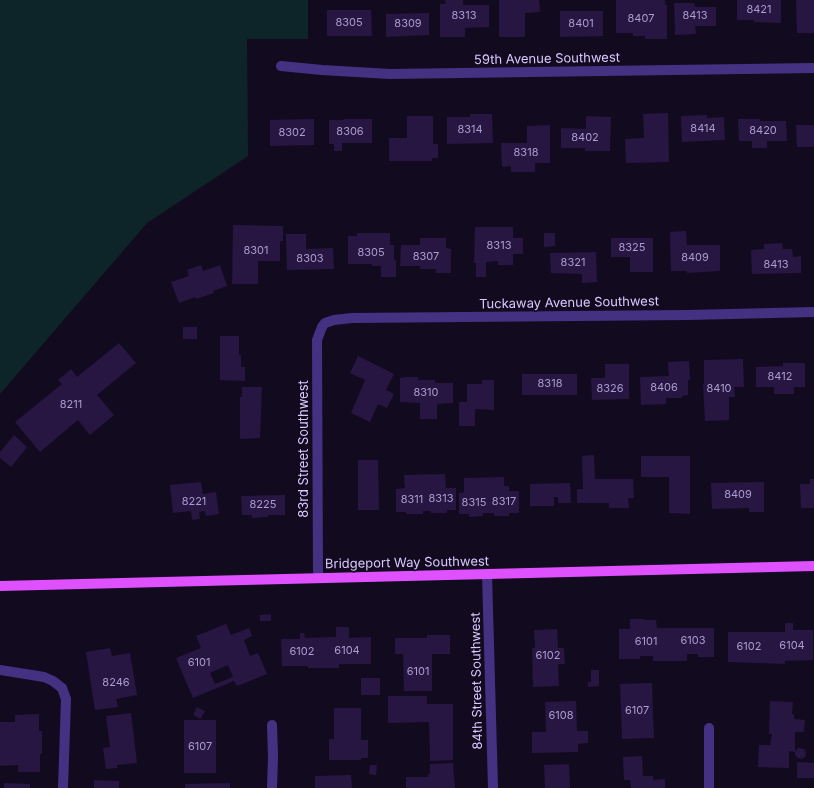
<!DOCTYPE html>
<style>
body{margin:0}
canvas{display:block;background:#120a1f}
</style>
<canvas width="814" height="788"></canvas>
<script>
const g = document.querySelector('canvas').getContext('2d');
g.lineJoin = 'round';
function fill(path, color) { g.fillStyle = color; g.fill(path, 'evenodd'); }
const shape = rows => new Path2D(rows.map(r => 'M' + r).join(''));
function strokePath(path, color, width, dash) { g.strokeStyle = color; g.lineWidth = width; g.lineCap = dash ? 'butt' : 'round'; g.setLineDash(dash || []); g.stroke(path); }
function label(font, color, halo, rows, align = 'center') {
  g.font = font + ' Inter,sans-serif'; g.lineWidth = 3.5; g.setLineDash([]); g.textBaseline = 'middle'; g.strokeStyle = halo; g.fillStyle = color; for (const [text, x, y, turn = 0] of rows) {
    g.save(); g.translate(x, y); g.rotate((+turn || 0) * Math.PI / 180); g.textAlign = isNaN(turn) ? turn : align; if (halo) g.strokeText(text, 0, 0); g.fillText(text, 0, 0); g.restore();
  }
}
const green = shape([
 [0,0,308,0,308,39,247,39,248,156,147,223,0,394]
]);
const building = shape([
 [445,0,463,0,463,5,489,5,489,27,465,28,465,37,440,37,440,4,446,4],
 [499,0,539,0,540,12,525,13,525,37,499,37],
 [616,0,665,0,665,5,667,5,667,39,645,39,645,36,633,36,633,33,616,33],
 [737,0,781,0,781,23,754,22,754,20,737,20],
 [796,0,814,0,814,33,797,33],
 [674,3,694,3,695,7,716,7,716,26,695,26,696,34,675,35],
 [327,10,371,10,372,36,327,36],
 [560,11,603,11,603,36,560,37],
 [429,13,429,35,386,37,386,14],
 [668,113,669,162,626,163,625,139,644,138,643,114],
 [470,114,492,114,493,143,447,144,447,117,470,117],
 [707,115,707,118,724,117,725,140,682,142,681,116],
 [407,116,433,116,433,144,438,144,438,158,432,158,432,161,389,161,389,138,407,138],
 [586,116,611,117,610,151,585,151,585,148,561,148,561,128,586,129],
 [309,119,314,119,314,145,270,146,270,120],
 [344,119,372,119,372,143,342,143,342,151,334,151,334,144,329,144,329,120,344,120],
 [738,119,760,119,760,121,786,121,787,141,767,141,767,148,752,148,752,141,739,141],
 [550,125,550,163,535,163,535,172,511,172,511,166,502,167,501,143,527,143,527,126],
 [796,125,814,125,814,147,797,147],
 [233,225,283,226,283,241,280,241,280,261,258,261,258,284,232,284],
 [475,227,513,227,513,238,523,238,523,254,513,254,513,265,498,265,498,261,486,262,486,277,476,277,476,263,474,263],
 [686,231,687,245,720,245,720,271,687,273,687,271,671,271,670,232],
 [357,233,390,233,390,245,394,245,394,260,396,260,396,277,381,277,381,266,372,266,372,264,348,264,348,236,357,236],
 [544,233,555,233,555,246,544,247],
 [286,234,306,234,306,249,333,248,334,269,287,270],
 [420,238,446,238,446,248,451,249,451,273,436,273,436,269,420,269,420,266,400,266,401,245,420,245],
 [611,238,653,238,653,272,630,272,630,257,611,257],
 [782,243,783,249,792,249,793,257,801,256,801,273,752,274,751,250,764,249,764,244],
 [596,252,597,282,582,283,582,274,551,273,550,253],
 [201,265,203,271,220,265,227,286,213,291,214,293,196,299,195,297,179,303,171,282,189,276,187,270],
 [183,327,197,327,197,339,183,339],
 [220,336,239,336,239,355,241,355,241,367,245,367,245,381,220,380],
 [119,343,136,363,97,395,114,415,90,435,78,420,40,452,15,422,62,384,58,380,71,369,77,377],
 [358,356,394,374,386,390,394,394,387,408,378,404,370,422,351,413,365,380,350,373],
 [743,359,744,387,734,387,735,397,729,397,729,420,705,421,703,384,704,384,704,360],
 [689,361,690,380,688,380,688,395,682,396,682,398,666,398,666,404,641,405,640,377,669,376,668,362],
 [783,363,805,363,805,387,794,387,794,394,774,394,774,387,756,387,756,367,783,366],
 [605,364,629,364,629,399,592,400,591,378,605,378],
 [522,374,577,374,577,395,522,395],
 [406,377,418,377,418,380,435,380,435,383,453,383,453,403,437,404,437,419,420,419,420,403,400,402,400,378],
 [482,380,494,380,494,410,475,409,475,426,459,426,459,402,467,402,467,384,482,384],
 [242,387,262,387,260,438,240,439,240,397,242,397],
 [14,435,27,447,11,467,0,458,0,452],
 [594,455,595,479,633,479,634,498,628,498,629,508,609,508,609,503,577,503,577,489,583,489,582,456],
 [641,456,690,456,690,514,669,513,669,477,641,477],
 [358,460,378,460,379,510,358,510],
 [445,474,446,488,456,488,456,510,447,510,447,513,431,513,431,511,423,511,423,514,406,514,406,512,396,512,396,489,405,488,404,475],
 [504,477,504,486,509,486,509,491,519,491,519,513,509,513,509,516,494,516,494,513,483,513,483,516,469,517,469,514,459,514,459,493,464,492,464,478],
 [810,479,814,479,814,508,801,508,800,484,810,484],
 [201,482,203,494,216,492,219,514,206,516,205,511,199,512,200,519,192,520,191,511,173,513,170,485],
 [764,482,764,512,749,512,749,508,712,509,711,483],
 [570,483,571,503,558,503,558,497,554,497,554,506,530,506,530,484],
 [285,495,285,515,268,515,268,517,252,518,252,515,242,515,241,496],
 [271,614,271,621,260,621,260,615],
 [630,619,644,619,644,620,656,620,657,628,714,628,714,657,698,657,698,654,687,654,687,661,653,661,653,656,640,656,640,659,619,659,619,629,630,629],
 [785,623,793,623,793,630,813,630,813,660,785,661,785,664,728,662,728,632,785,632],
 [226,624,231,635,249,628,252,636,244,640,250,656,258,653,267,674,237,686,234,681,193,698,176,658,201,648,196,636],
 [228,665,233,677,215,684,210,673],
 [336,627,349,627,349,638,371,637,371,664,339,664,339,668,308,668,308,666,282,666,281,639,300,639,300,633,304,633,305,638,336,637],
 [557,629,558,648,564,648,565,664,558,664,559,686,533,687,532,648,535,648,534,630],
 [427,635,450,635,450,654,432,654,432,691,404,691,403,654,395,654,395,638,427,638],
 [110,648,112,656,130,653,137,695,116,699,118,707,95,710,86,652],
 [591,670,599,670,599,686,588,687,588,682,591,682],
 [361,678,380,678,380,695,361,695],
 [652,683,654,738,622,739,620,684],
 [388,696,427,696,427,704,453,704,453,760,430,761,429,722,388,723],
 [576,701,577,731,588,731,588,743,578,744,578,752,532,753,532,732,546,732,545,702],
 [770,701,793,702,792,714,794,714,794,719,805,720,804,732,795,732,795,750,796,751,798,748,804,749,806,752,805,757,802,759,798,758,795,755,795,752,789,751,789,768,758,767,759,745,771,745,770,744,772,734,769,734],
 [197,707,205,711,201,719,193,715],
 [334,708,361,708,361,740,368,740,368,758,361,758,361,760,329,760,329,739,334,739],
 [131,713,137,763,117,765,117,768,106,769,103,748,110,747,106,716],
 [39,714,39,731,42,731,42,754,40,754,40,772,18,772,18,765,0,766,0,722,15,722,15,715],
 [184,720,216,720,216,773,184,773],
 [642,756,643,776,653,776,653,780,665,779,665,788,631,788,630,780,624,780,623,757],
 [797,762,814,763,814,778,797,778],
 [453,763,455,788,406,788,406,777,428,777,428,774,430,774,430,764],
 [569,764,570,788,545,788,544,765],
 [370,765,377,765,376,775,369,774],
 [351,775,352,788,315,788,315,776],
 [94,780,119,781,119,788,94,788],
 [4,783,30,784,30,788,4,788],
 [230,783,230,788,185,788,185,784]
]);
const minor = shape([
 [281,66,322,70,390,74,814,68],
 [487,574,493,788],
 [318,578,317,340,322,327,325,323,334,320,352,318,688,315,814,312],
 [0,670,44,677,53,681,62,688,66,699,63,788],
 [272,788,273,757,272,725],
 [709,788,709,728]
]);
const major = shape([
 [0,586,814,566]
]);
const numberNames = [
 ["8421",759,10],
 ["8313",464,16],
 ["8413",695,16],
 ["8407",641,19],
 ["8305",349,23],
 ["8309",408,24],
 ["8401",581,24],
 ["8414",703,129],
 ["8314",470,130],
 ["8420",763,131],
 ["8306",350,132],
 ["8302",292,133],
 ["8402",585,138],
 ["8318",526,153],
 ["8313",499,246],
 ["8325",632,248],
 ["8301",256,251],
 ["8305",371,253],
 ["8307",426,257],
 ["8409",695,258],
 ["8303",310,259],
 ["8321",573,263],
 ["8413",776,265],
 ["8412",780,377],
 ["8318",550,384],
 ["8406",664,388],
 ["8326",610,389],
 ["8410",719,389],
 ["8310",426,393],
 ["8211",71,405],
 ["8409",738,495],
 ["8313",441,499],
 ["8311",412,500],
 ["8221",194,502],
 ["8317",504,502],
 ["8315",474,503],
 ["8225",263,505],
 ["6103",693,641],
 ["6101",646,642],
 ["6104",792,646],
 ["6102",749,647],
 ["6104",347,651],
 ["6102",302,652],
 ["6102",548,656],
 ["6101",199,663],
 ["6101",418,672],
 ["8246",116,683],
 ["6107",637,711],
 ["6108",561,716],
 ["6107",200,747]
];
const streetNames = [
 ["59th Avenue Southwest",547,59,-1],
 ["Tuckaway Avenue Southwest",569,303,-1],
 ["83rd Street Southwest",304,449,-90],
 ["Bridgeport Way Southwest",407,563,-1],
 ["84th Street Southwest",477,681,-91]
];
fill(green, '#0d2529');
fill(building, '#271542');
strokePath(minor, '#443182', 10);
strokePath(major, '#df50ff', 10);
label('11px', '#ac9cd0', null, numberNames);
label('13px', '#d9c9ff', '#120a1f', streetNames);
</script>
